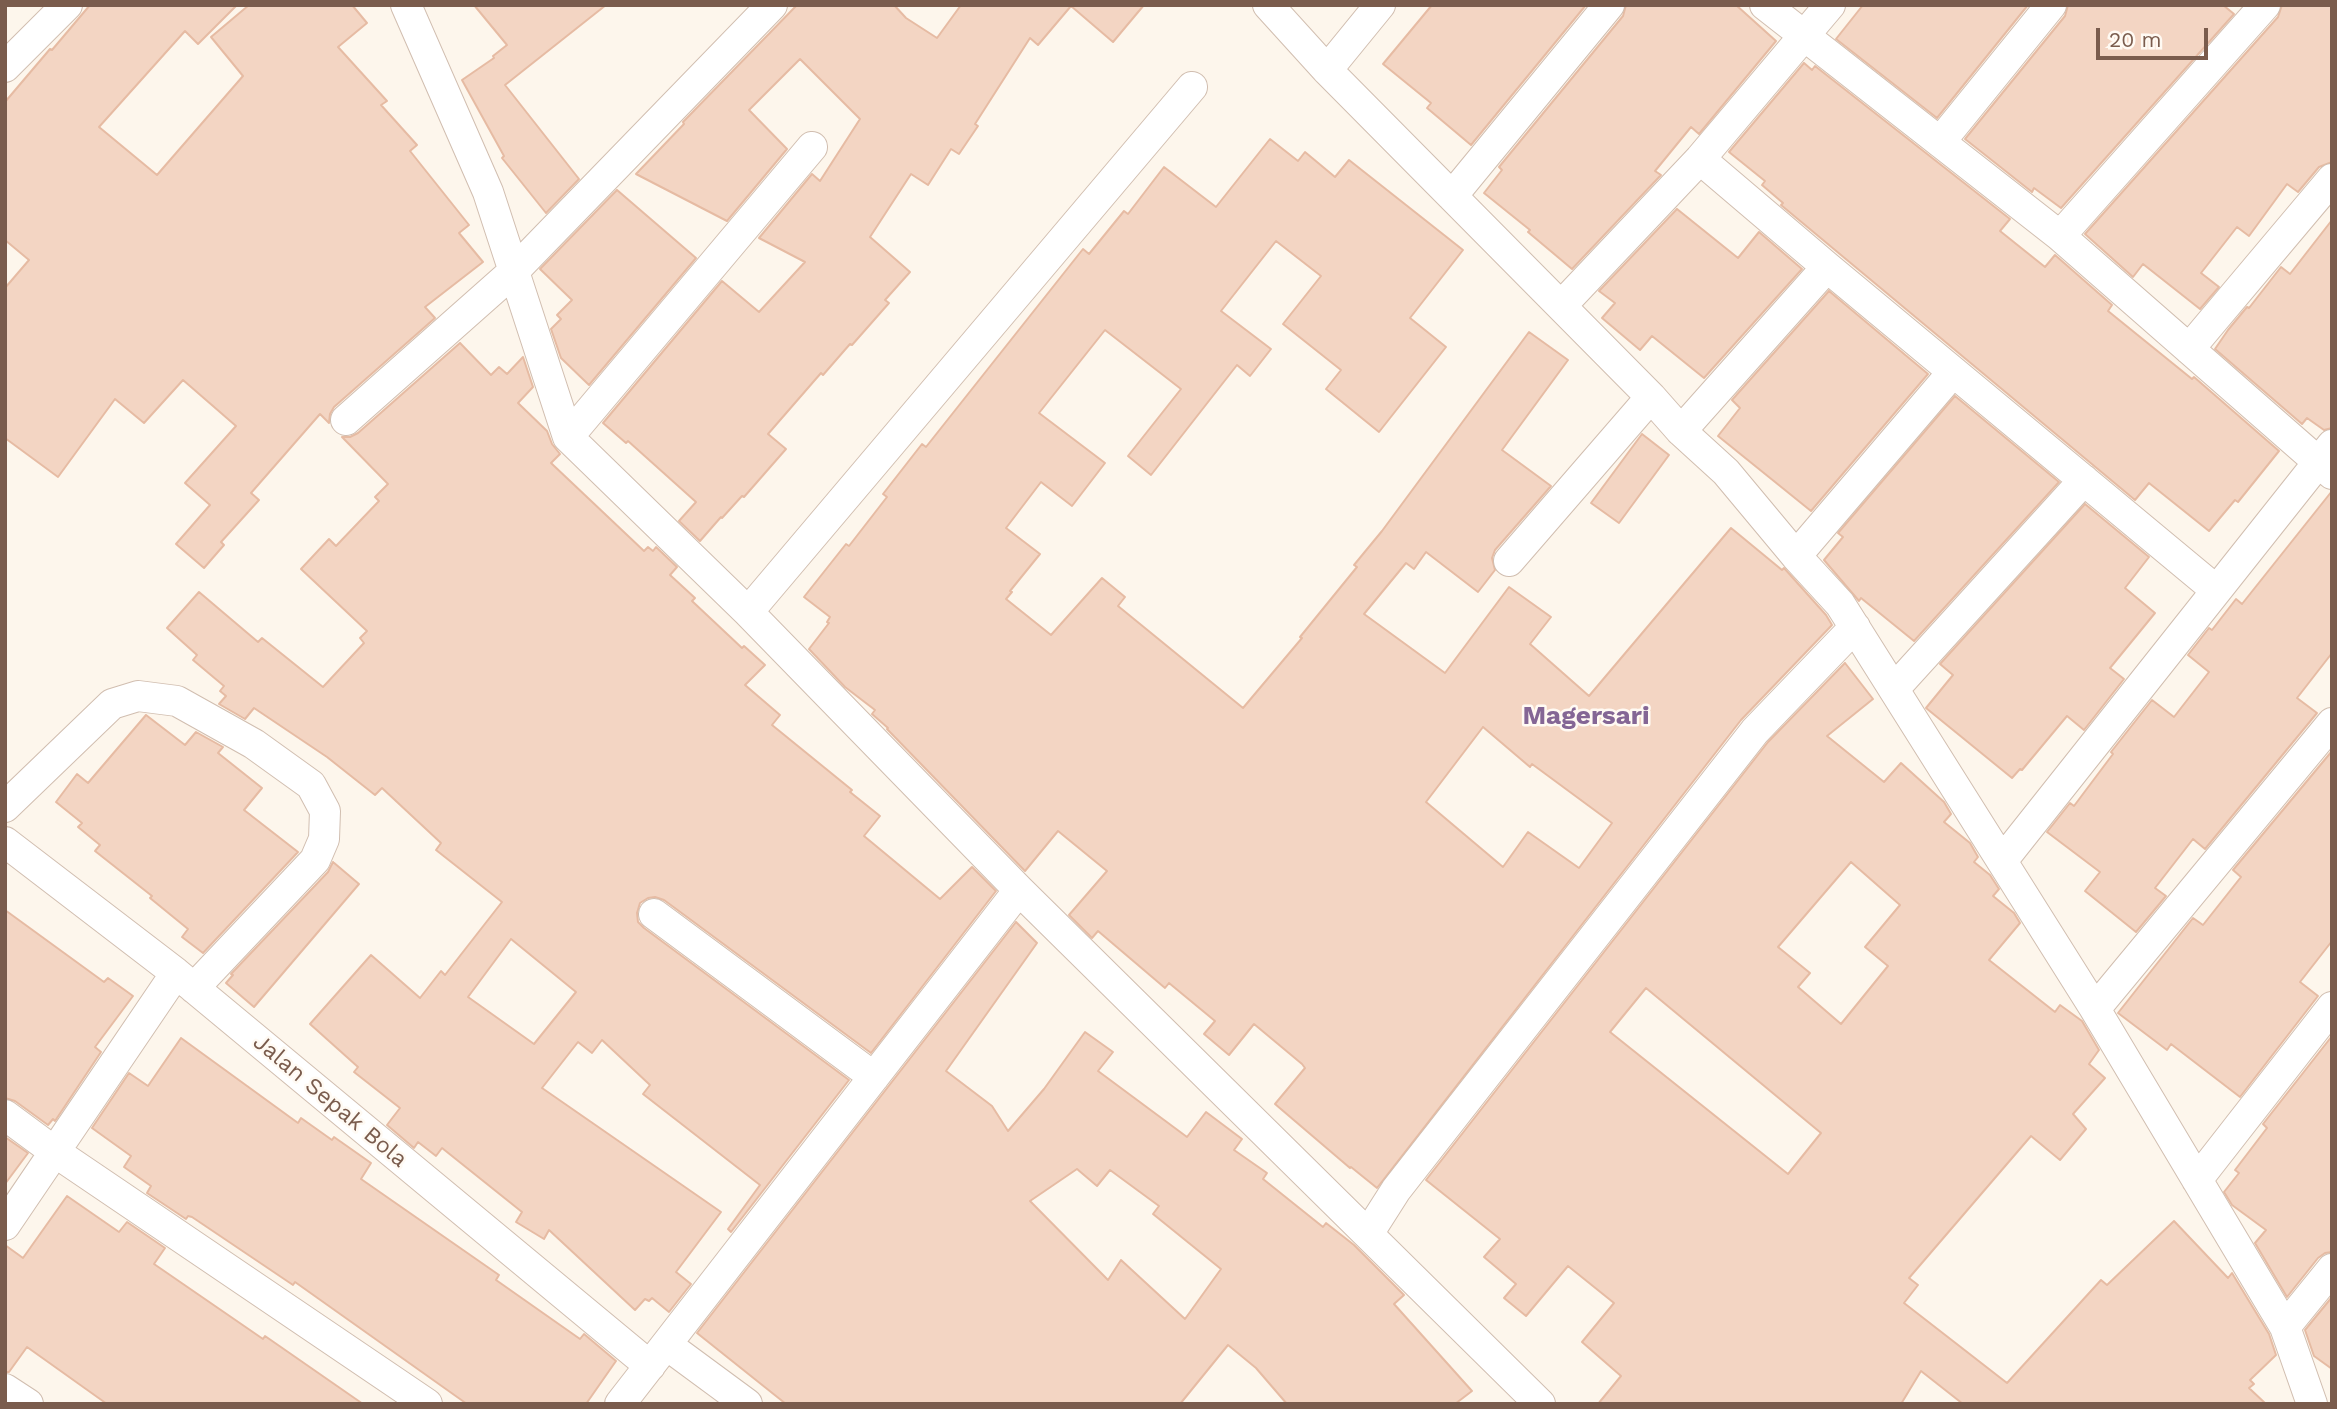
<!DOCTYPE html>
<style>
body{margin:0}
#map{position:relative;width:2337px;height:1409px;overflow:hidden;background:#fdf6ec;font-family:"Work Sans",sans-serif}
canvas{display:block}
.frame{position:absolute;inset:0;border:7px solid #7a5c4d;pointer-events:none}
.scale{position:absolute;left:2096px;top:28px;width:112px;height:32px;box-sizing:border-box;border:4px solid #7a5c4d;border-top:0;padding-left:9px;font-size:21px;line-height:24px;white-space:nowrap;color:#7a5c4d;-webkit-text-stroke:5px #fffaf3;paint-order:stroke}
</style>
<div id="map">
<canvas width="2337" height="1409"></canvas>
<div class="frame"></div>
<div class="scale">20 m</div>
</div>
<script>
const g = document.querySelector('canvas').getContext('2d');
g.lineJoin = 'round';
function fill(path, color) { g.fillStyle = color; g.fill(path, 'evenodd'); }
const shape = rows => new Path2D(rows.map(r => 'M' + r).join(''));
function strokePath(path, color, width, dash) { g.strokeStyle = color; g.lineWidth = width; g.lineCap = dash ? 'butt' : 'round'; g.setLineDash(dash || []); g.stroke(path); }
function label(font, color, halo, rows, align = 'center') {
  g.font = font + ' "Work Sans",sans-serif'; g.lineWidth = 5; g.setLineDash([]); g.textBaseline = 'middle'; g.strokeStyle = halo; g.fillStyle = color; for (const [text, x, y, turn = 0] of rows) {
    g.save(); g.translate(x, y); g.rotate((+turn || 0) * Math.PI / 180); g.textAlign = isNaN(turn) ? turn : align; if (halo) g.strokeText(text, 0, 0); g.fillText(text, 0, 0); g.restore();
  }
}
const building = shape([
 [90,5,237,5,198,44,185,31,99,127,157,175,243,76,211,37,249,5,352,5,367,23,338,47,387,101,381,105,417,145,410,151,469,225,459,233,483,262,425,307,435,318,334,407,330,414,329,423,320,414,251,493,259,500,221,542,224,545,204,568,176,544,210,505,185,483,236,426,183,380,144,423,115,399,58,477,5,438,5,288,29,260,5,240,5,102,50,49,52,50,90,5],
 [474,5,606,5,505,85,579,179,546,213,502,158,504,156,462,80,494,58,493,56,507,45,474,5],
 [797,5,894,5,906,18,937,38,961,5,1144,5,1113,42,1071,6,1038,45,1030,38,975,124,978,126,959,154,951,149,928,185,911,174,870,237,910,272,885,300,889,303,852,345,850,344,823,375,821,373,768,434,786,449,744,497,742,496,722,518,721,517,700,541,679,521,696,502,628,441,626,443,603,423,722,281,759,312,805,262,759,238,812,174,820,181,860,119,800,59,749,110,787,149,727,221,636,174,684,124,683,122,797,5],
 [1432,5,1586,5,1471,145,1427,108,1431,103,1383,64,1432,5],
 [1626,5,1736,5,1776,41,1699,134,1691,127,1655,171,1661,175,1572,269,1528,232,1530,230,1484,193,1502,170,1499,167,1623,16,1626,5],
 [1863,5,2028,5,1937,118,1836,39,1863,5],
 [2068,5,2223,5,2234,14,2061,208,2034,188,2032,192,1965,139,2065,16,2068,5],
 [2282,5,2332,5,2332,162,2319,167,2298,192,2287,184,2249,236,2237,227,2201,273,2219,287,2200,309,2143,264,2133,277,2085,234,2278,17,2282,5],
 [1804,63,1812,70,1815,66,2010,219,2000,231,2045,267,2055,255,2112,305,2108,311,2192,379,2194,377,2279,451,2238,502,2235,500,2209,531,2149,483,2135,500,1781,205,1783,203,1762,185,1765,181,1729,152,1804,63],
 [1270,139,1298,161,1305,152,1335,177,1349,160,1463,250,1410,318,1446,347,1379,432,1326,389,1341,370,1283,324,1321,276,1276,241,1221,311,1271,349,1250,376,1237,365,1151,475,1128,456,1181,389,1105,330,1039,413,1105,463,1072,506,1041,482,1006,528,1040,554,1010,591,1012,592,1006,599,1051,635,1102,578,1125,597,1118,606,1243,708,1302,638,1300,637,1357,567,1354,565,1382,531,1529,332,1568,360,1502,450,1551,486,1495,550,1492,558,1495,570,1478,592,1426,552,1414,569,1406,563,1364,614,1445,673,1509,587,1551,617,1530,644,1589,696,1731,528,1782,570,1784,568,1826,615,1832,625,1741,720,1377,1188,1351,1167,1350,1168,1275,1104,1305,1068,1302,1064,1254,1024,1229,1055,1204,1034,1215,1021,1169,983,1165,988,1098,931,1092,938,1069,915,1107,871,1058,831,1025,871,887,729,888,728,872,714,875,710,845,687,809,649,829,623,827,622,830,617,804,597,846,544,849,546,887,497,883,494,922,444,926,447,1083,249,1089,254,1124,211,1128,214,1164,167,1216,207,1270,139],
 [1483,727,1530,767,1532,764,1612,823,1579,868,1528,832,1503,867,1426,802,1483,727],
 [617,190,696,258,589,385,561,358,551,329,561,319,557,315,572,300,540,269,617,190],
 [1677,209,1738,258,1759,232,1802,269,1704,378,1652,336,1640,350,1602,318,1615,303,1599,291,1677,209],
 [2332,220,2332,428,2324,430,2307,418,2302,424,2215,349,2228,330,2247,307,2249,308,2281,267,2290,274,2332,220],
 [1829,291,1928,374,1811,511,1718,436,1740,408,1732,400,1829,291],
 [460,343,491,375,499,367,507,374,523,357,533,387,518,403,547,431,552,444,560,454,551,463,644,551,648,547,653,551,656,547,677,567,670,575,695,598,692,601,742,648,744,646,765,665,745,685,780,715,772,725,852,790,850,792,880,816,864,836,940,899,972,867,996,891,871,1053,664,900,655,897,648,898,640,903,637,913,638,922,644,928,849,1080,731,1232,728,1229,760,1185,643,1094,650,1085,602,1040,592,1053,578,1042,542,1088,721,1212,676,1272,691,1284,669,1312,652,1298,649,1301,645,1299,635,1310,549,1230,544,1239,516,1222,522,1212,442,1148,436,1156,418,1142,414,1148,387,1125,400,1108,354,1072,358,1067,310,1024,371,955,420,998,441,971,445,975,502,902,436,850,441,843,382,788,375,795,327,757,254,708,245,719,219,704,226,696,220,691,224,686,193,660,197,655,167,628,199,592,258,642,262,638,323,687,364,643,360,638,367,631,301,569,329,539,336,546,379,501,375,497,388,484,342,437,350,437,358,433,460,343],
 [511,939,576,992,534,1044,468,997,511,939],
 [1955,396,2059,482,1914,641,1861,598,1859,601,1824,560,1843,537,1838,533,1955,396],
 [1642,434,1669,455,1619,523,1591,503,1642,434],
 [2332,491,2332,653,2297,698,2317,713,2205,849,2193,839,2155,888,2166,896,2136,932,2085,891,2100,872,2047,832,2070,803,2074,806,2113,754,2111,752,2152,700,2174,717,2209,672,2188,655,2209,628,2212,630,2236,599,2242,604,2332,491],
 [2085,504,2149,557,2125,588,2155,613,2110,668,2124,679,2084,730,2067,716,2022,770,2020,769,2012,778,1926,708,1953,675,1940,664,2085,504],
 [1845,663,1873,699,1827,736,1884,782,1901,763,1944,802,1951,814,1944,822,1970,843,1978,857,1974,862,1990,875,1999,889,1993,896,2014,913,2020,923,1989,960,2055,1012,2060,1005,2082,1021,2099,1050,2089,1064,2105,1078,2073,1114,2086,1129,2060,1160,2031,1136,1909,1278,1918,1285,1904,1303,2007,1383,2101,1280,2107,1285,2174,1221,2228,1278,2232,1273,2269,1334,2276,1355,2250,1380,2254,1384,2249,1388,2266,1404,1963,1404,1921,1371,1901,1404,1598,1404,1621,1376,1582,1342,1614,1303,1568,1266,1526,1316,1504,1298,1516,1284,1484,1257,1500,1239,1426,1180,1768,742,1845,663],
 [1851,862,1900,905,1865,947,1888,966,1841,1024,1798,987,1810,973,1778,947,1851,862],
 [1646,988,1821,1133,1788,1174,1610,1032,1646,988],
 [146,715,185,745,196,732,223,747,218,753,262,788,244,810,298,852,203,953,182,937,188,929,150,898,152,896,95,851,100,845,78,827,82,823,56,802,77,774,88,783,146,715],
 [2332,751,2332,941,2300,982,2318,996,2240,1097,2171,1044,2167,1050,2118,1013,2193,918,2203,925,2241,877,2233,870,2332,751],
 [333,862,359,884,254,1007,226,983,233,975,231,974,328,872,333,862],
 [5,910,104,982,108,978,133,996,95,1047,101,1052,55,1121,53,1119,48,1125,15,1101,5,1098,5,910],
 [1016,922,1037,943,946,1071,992,1106,1008,1131,1044,1089,1085,1032,1113,1052,1098,1071,1187,1137,1206,1112,1242,1139,1234,1150,1267,1173,1263,1179,1323,1227,1326,1223,1354,1245,1404,1295,1394,1304,1472,1391,1455,1404,1287,1404,1256,1368,1228,1345,1180,1404,786,1404,697,1333,1016,922],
 [1077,1169,1097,1186,1110,1170,1159,1206,1153,1214,1221,1269,1185,1319,1121,1260,1108,1280,1030,1201,1077,1169],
 [2332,1036,2332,1252,2325,1253,2318,1258,2287,1297,2255,1243,2266,1230,2232,1205,2224,1192,2239,1173,2235,1170,2267,1128,2263,1124,2332,1036],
 [181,1038,298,1123,301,1118,332,1140,334,1137,371,1163,361,1179,499,1275,496,1280,580,1339,584,1334,616,1361,586,1404,467,1404,295,1282,293,1285,192,1217,188,1216,186,1219,147,1193,151,1186,124,1167,131,1156,92,1128,129,1073,148,1086,181,1038],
 [5,1137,28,1153,5,1184,5,1137],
 [67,1196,119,1232,127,1222,165,1248,154,1264,263,1339,265,1336,363,1404,107,1404,27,1347,9,1372,5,1372,5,1245,23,1258,67,1196],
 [2332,1297,2332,1369,2314,1356,2305,1330,2332,1297]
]);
const street = shape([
 [406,5,488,192,568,437,748,612,1019,890,1540,1404],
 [1268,5,1327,70,1651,397,1681,431,1726,472,1796,556,1840,604,2095,1009,2285,1327,2312,1404],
 [1765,5,2060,236,2332,474],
 [5,67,67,5],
 [1327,70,1380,5],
 [1940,142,2051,5],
 [1700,159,1827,267,2216,590],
 [1452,196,1609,5],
 [2060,236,2265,5],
 [1561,306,1700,159,1830,5],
 [2189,349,2332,179],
 [346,420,513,272,772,5],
 [1681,431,1827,267],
 [568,437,812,147],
 [1796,556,1953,372],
 [1509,561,1651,397],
 [748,612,1192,87],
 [1894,689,2084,480],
 [5,807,112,704,138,696,177,701,254,744,311,785,325,811,324,839,315,860,194,988],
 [5,842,176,973,650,1366],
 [2002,861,2332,445],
 [654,914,874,1077],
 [2095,1009,2332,723],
 [5,1115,55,1152,427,1404],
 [2197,1180,2332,1007],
 [5,1225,176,973],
 [1368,1234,1396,1190,1755,731,1855,627],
 [2285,1327,2332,1269],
 [667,1345,747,1404],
 [5,1389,28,1404],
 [620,1404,1019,890]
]);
const streetNames = [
 ["Jalan Sepak Bola",330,1101,40]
];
const quarterNames = [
 ["Magersari",1586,716]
];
fill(building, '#f3d5c3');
strokePath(building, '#e6bba3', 2);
strokePath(street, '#d1beb0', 32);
strokePath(street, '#fff', 30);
label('23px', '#7a5c4d', '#fffaf3', streetNames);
label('bold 26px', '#846695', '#fffaf3', quarterNames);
</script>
